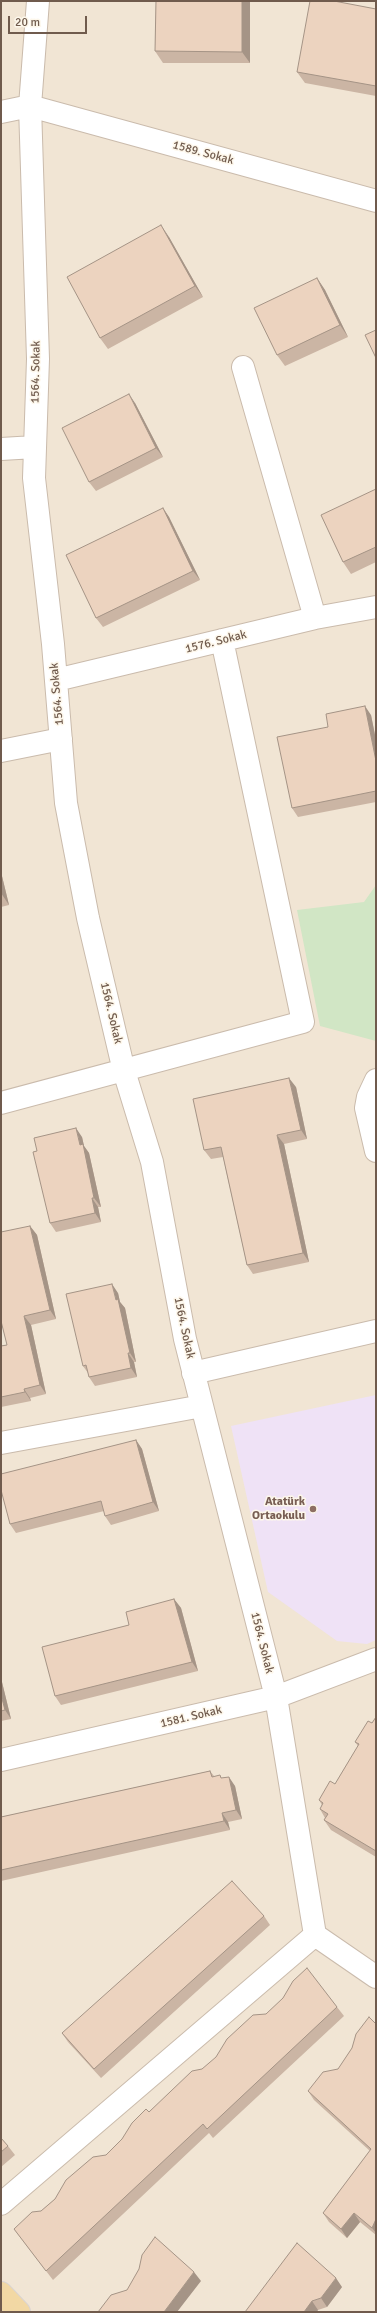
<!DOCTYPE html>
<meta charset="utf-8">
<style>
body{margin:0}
#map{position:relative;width:377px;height:2313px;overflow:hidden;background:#faf3e5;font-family:Signika,sans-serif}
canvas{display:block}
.frame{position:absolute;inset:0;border:2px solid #705b4d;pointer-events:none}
.scale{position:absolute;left:8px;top:16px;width:79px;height:18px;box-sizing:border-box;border:2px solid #705b4d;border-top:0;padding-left:5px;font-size:12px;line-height:14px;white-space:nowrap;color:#705b4d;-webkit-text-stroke:3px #fdf7eb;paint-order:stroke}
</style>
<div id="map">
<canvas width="377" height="2313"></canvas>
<div class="frame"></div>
<div class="scale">20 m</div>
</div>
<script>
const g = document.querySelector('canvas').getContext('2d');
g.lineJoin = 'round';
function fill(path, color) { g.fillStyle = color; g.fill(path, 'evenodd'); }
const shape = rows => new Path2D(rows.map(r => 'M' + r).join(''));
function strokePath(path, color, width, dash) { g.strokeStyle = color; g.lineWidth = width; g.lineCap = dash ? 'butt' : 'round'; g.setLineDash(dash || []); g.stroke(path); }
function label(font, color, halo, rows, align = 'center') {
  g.font = font + ' Signika,sans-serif'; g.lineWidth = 3; g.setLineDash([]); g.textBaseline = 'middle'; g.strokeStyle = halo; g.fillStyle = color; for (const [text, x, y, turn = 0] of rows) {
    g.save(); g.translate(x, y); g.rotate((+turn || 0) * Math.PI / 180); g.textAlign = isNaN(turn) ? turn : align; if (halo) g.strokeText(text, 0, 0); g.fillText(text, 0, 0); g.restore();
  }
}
const residential = shape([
 [1,1,376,1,376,2312,1,2312]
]);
const education = shape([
 [376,1395,376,1640,367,1644,337,1641,268,1592,231,1426]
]);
const green = shape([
 [376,885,376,1041,320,1026,297,910,364,902]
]);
const minor = shape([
 [38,1,30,106,38,359,34,478,53,644,66,803,88,918,124,1071,152,1162,185,1339,276,1697,315,1935,376,1977],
 [1,112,30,106,376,201],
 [243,367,315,618],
 [1,449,35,447],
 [56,680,315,618,376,607],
 [1,751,61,739],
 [376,1080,368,1097,366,1108,376,1151],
 [1,1103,303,1022,222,640],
 [193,1373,376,1331],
 [1,1443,202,1406],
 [1,1760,276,1697,376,1659],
 [1,2204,315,1935]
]);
const major = shape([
 [1,2293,19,2312]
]);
const wall = shape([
 [156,1,250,1,250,63,163,63,155,51],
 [376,9,376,96,305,83,297,72],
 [169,237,203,297,108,349,100,338],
 [317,278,325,290,348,337,285,366,277,355],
 [135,403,163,457,96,491,89,482],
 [376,489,376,562,351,574,343,562],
 [163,508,169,517,200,580,103,627,96,618],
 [371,715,376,740,376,802,298,817,292,808,328,727],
 [1,872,9,905,1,907],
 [296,1087,307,1139,284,1144,309,1262,253,1274,247,1265,223,1157,211,1159,204,1150],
 [82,1137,84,1146,89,1153,101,1207,98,1207,101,1222,56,1232,50,1223,37,1151],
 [30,1226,37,1235,56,1319,31,1325,46,1394,30,1398,31,1401,1,1407,1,1346,7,1345],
 [118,1293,120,1302,125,1308,136,1362,134,1362,137,1377,95,1386,89,1377,88,1373,83,1366],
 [136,1440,142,1449,159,1511,111,1525,105,1516,104,1511,16,1533,10,1524],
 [174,1599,181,1608,198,1671,61,1705,55,1696,129,1625],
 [1,1678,11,1719,1,1721],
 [376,1717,376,1857,331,1830,324,1820,325,1818,320,1809,322,1805,319,1800,335,1784,358,1746,355,1742,372,1723],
 [210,1771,214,1776,222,1778,235,1786,242,1819,228,1822,230,1830,1,1881,1,1817],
 [264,1916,270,1925,101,2078,68,2042,62,2033],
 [337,2007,344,2016,213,2138,209,2133,53,2280,14,2229,41,2211,106,2155,149,2112,202,2069],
 [376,2024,376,2235,360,2222,347,2238,329,2222,323,2213,370,2151,314,2100,308,2091,338,2069],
 [1,2138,8,2146,15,2155,1,2167],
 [342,2287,327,2307,318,2310,245,2312]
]);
const shadedWall = shape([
 [242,1,250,1,250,63,242,52],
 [161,225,169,237,203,297,195,286],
 [317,278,325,290,348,337,340,325],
 [129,394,135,403,163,457,156,448],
 [163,508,169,517,200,580,193,571],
 [365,706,371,715,376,740,376,761],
 [1,872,9,905,1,893],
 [289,1078,296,1087,307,1139,301,1130],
 [76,1128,82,1137,84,1146,89,1153,101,1207,94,1198],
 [277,1135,284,1144,309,1262,303,1253],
 [92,1198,98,1207,101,1222,95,1213],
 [30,1226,37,1235,56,1319,50,1310],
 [112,1284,118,1293,120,1302,125,1308,136,1362,130,1353],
 [24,1316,31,1325,46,1394,40,1385],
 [128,1353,134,1362,137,1377,131,1368],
 [24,1389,30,1398,31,1401,25,1392],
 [136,1440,142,1449,159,1511,153,1502],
 [174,1599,181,1608,198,1671,192,1662],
 [1,1678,11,1719,5,1710,1,1695],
 [229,1777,235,1786,242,1819,236,1810],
 [222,1813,228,1822,230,1830,224,1821],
 [354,2213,360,2222,347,2238,341,2229],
 [376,2219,376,2233,372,2228],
 [194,2272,201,2281,177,2312,164,2312],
 [336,2278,342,2287,327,2307,321,2298],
 [312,2301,318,2310,317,2312,304,2312]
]);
const building = shape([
 [156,1,242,1,242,52,155,51,156,1],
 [310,1,334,1,376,9,376,86,297,72,310,1],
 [161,225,195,286,100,338,67,277,161,225],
 [317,278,340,325,277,355,254,308,317,278],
 [376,330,376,358,365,335,376,330],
 [129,394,156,448,89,482,62,428,129,394],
 [376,489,376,547,343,562,321,515,376,489],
 [163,508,193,571,96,618,66,555,163,508],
 [365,706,376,761,376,791,292,808,277,737,328,727,326,714,365,706],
 [289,1078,301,1130,277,1135,303,1253,247,1265,221,1147,204,1150,193,1099,289,1078],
 [76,1128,80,1145,83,1144,94,1198,92,1198,95,1213,50,1223,33,1152,37,1151,34,1138,76,1128],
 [30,1226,50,1310,24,1316,40,1385,24,1389,25,1392,1,1397,1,1346,7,1345,1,1321,1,1232,30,1226],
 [112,1284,116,1300,118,1299,130,1353,128,1353,131,1368,89,1377,86,1365,83,1366,66,1294,112,1284],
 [136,1440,153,1502,105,1516,101,1501,10,1524,1,1490,1,1474,136,1440],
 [174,1599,192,1662,55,1696,42,1647,129,1625,126,1612,174,1599],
 [1,1695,5,1710,1,1711,1,1695],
 [376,1717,376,1851,324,1820,328,1814,320,1809,323,1803,319,1800,330,1781,335,1784,359,1744,355,1742,368,1721,372,1723,376,1717],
 [210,1771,212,1777,220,1775,221,1778,229,1777,236,1810,222,1813,224,1821,1,1870,1,1817,210,1771],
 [232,1881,264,1916,94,2069,62,2033,232,1881],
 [307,1968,337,2007,207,2129,203,2124,46,2271,14,2229,32,2212,41,2211,55,2199,66,2180,93,2157,106,2155,122,2139,132,2123,146,2109,149,2112,192,2071,202,2069,216,2057,227,2039,253,2015,266,2014,283,1998,293,1981,307,1968],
 [369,2017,376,2024,376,2219,372,2228,354,2213,341,2229,323,2213,371,2149,308,2091,323,2072,338,2069,352,2048,356,2034,369,2017],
 [1,2138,8,2146,1,2152,1,2138],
 [155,2237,194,2272,164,2312,98,2312,111,2295,127,2290,139,2269,142,2255,155,2237],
 [297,2243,336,2278,321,2298,312,2301,304,2312,245,2312,297,2243]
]);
const markers = [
 [313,1509,4,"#8d6e63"]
];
const streetNames = [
 ["1589. Sokak",203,153,15],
 ["1564. Sokak",36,372,-89],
 ["1576. Sokak",216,642,-14],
 ["1564. Sokak",57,694,-95],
 ["1564. Sokak",111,1013,77],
 ["1564. Sokak",184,1328,78],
 ["1564. Sokak",262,1643,76],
 ["1581. Sokak",191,1717,-13]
];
const educationNames = [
 ["Atatürk",305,1502],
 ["Ortaokulu",305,1516]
];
fill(residential, '#f1e5d4');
fill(education, '#efe2f6');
fill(green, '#d1e6c5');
strokePath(minor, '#cabbac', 24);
strokePath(major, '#dad4d1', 24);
strokePath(minor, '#fff', 22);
strokePath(major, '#f2d8a4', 22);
fill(wall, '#cbb5a4');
fill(shadedWall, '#a59486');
fill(building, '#ecd3bf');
strokePath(building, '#a59486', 1);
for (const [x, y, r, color] of markers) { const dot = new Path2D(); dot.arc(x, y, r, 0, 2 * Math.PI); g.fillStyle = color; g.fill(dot); strokePath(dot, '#fdf7eb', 1.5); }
label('12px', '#705b4d', '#fdf7eb', streetNames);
label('bold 12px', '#785e54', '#fdf7eb', educationNames, 'right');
</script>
